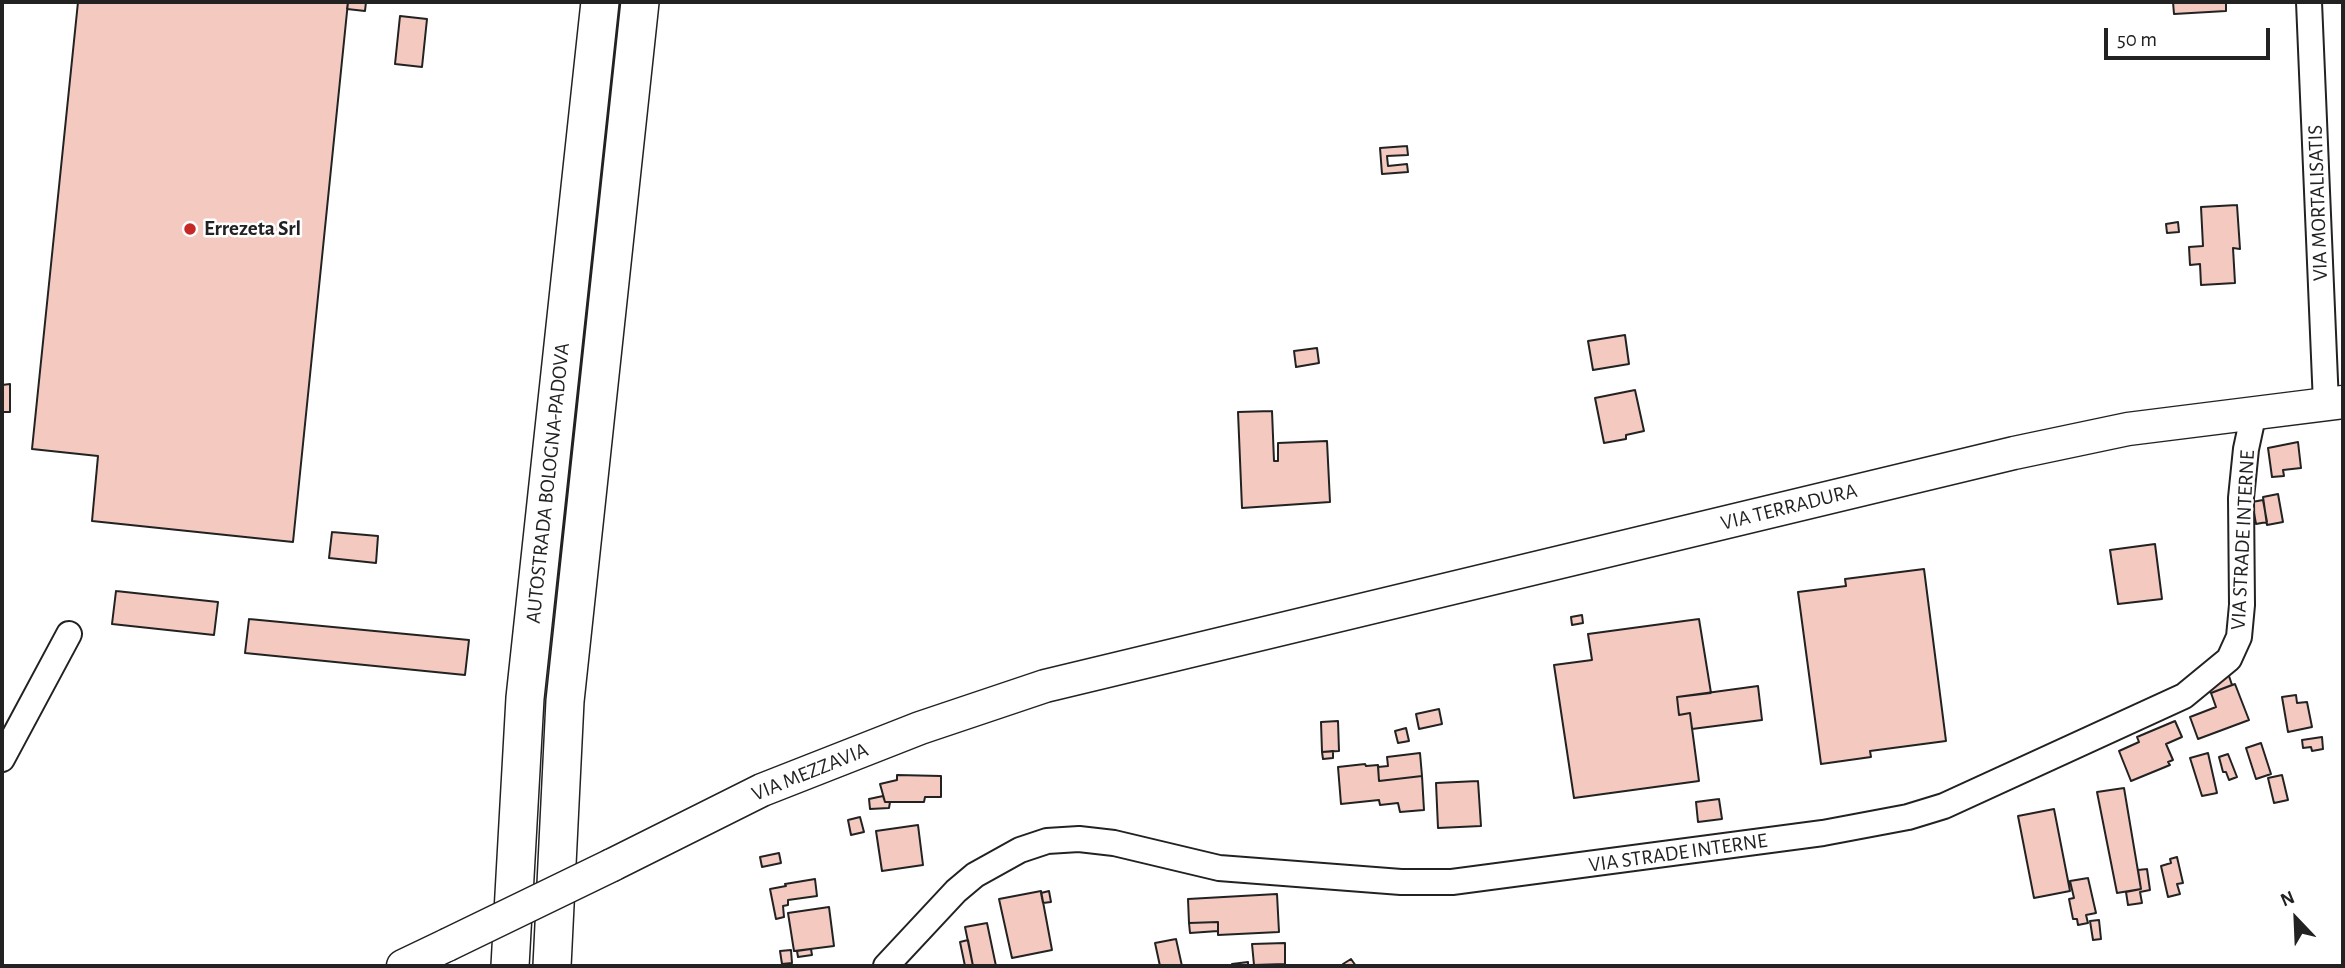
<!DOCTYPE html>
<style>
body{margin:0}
#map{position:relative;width:2345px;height:968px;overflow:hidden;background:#fff;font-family:"Alegreya Sans",sans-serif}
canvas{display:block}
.frame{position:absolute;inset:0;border:4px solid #222;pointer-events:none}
.north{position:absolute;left:2261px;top:884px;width:70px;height:70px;-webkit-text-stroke:5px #fff;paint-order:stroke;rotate:337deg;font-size:19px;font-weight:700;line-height:28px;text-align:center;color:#222}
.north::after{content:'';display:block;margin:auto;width:24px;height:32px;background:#222;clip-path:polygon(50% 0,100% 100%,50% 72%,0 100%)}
.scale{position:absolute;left:2104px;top:28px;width:166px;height:32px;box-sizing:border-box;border:4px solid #222;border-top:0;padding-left:9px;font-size:21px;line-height:24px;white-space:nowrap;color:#222;-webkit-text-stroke:5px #fff;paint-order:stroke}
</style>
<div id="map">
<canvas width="2345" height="968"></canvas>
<div class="frame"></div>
<div class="north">N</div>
<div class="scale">50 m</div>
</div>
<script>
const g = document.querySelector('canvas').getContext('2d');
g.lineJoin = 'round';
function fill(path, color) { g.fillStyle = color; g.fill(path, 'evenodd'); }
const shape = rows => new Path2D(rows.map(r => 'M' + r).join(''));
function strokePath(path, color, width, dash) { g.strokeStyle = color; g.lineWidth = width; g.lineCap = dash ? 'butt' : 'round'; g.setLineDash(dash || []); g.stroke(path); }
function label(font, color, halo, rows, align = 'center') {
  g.font = font + ' "Alegreya Sans",sans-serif'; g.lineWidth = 5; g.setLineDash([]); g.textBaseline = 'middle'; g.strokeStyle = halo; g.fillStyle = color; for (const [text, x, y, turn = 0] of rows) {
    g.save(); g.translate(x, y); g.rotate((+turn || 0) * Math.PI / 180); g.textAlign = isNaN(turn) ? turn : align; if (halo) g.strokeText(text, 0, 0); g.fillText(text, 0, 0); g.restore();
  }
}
const building = shape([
 [78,2,348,2,293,542,92,521,98,456,32,449,78,2],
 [348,2,366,2,365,11,347,9,348,2],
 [2173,2,2226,2,2226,11,2174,14,2173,2],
 [400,16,427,19,422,67,395,64,400,16],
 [1407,146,1408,155,1387,156,1388,166,1407,164,1408,172,1382,174,1380,148,1407,146],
 [2237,205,2240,249,2233,248,2235,283,2201,285,2200,264,2190,265,2189,247,2203,246,2201,207,2237,205],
 [2178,222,2179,232,2167,233,2166,224,2178,222],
 [1625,335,1629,364,1593,370,1588,341,1625,335],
 [1317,348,1319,363,1296,367,1294,351,1317,348],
 [10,384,10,412,2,412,2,385,10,384],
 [1635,390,1644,431,1626,435,1626,439,1604,443,1595,398,1635,390],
 [1272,411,1274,461,1278,461,1278,443,1327,441,1330,502,1242,508,1238,412,1272,411],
 [2298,442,2301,468,2283,470,2284,476,2272,477,2268,448,2298,442],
 [2278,494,2283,522,2267,525,2263,497,2278,494],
 [2263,500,2267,522,2256,524,2252,502,2263,500],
 [332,532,378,536,376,563,329,558,332,532],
 [2155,544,2162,599,2118,604,2110,550,2155,544],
 [1924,569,1946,741,1870,751,1871,757,1821,764,1798,592,1846,586,1845,579,1924,569],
 [116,591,218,602,214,635,112,624,116,591],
 [1582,615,1583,623,1572,625,1571,617,1582,615],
 [249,619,469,640,465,675,245,653,249,619],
 [1699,619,1711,693,1677,697,1679,715,1690,713,1699,781,1574,798,1554,665,1592,660,1588,634,1699,619],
 [2228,673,2232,685,2211,693,2206,688,2228,673],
 [2235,684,2249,720,2198,739,2190,717,2216,707,2211,693,2235,684],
 [1758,686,1762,720,1692,729,1690,713,1679,715,1677,697,1758,686],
 [2296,695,2297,703,2307,702,2312,727,2288,732,2282,697,2296,695],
 [1439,709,1442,724,1419,729,1416,714,1439,709],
 [1338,721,1339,751,1322,752,1321,722,1338,721],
 [2175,721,2182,737,2166,744,2173,760,2168,762,2170,765,2131,781,2119,751,2139,742,2137,737,2175,721],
 [1406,728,1409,741,1398,743,1395,731,1406,728],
 [2322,737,2323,749,2312,751,2311,747,2303,748,2302,740,2322,737],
 [2261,743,2271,774,2256,779,2246,748,2261,743],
 [1333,751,1333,758,1323,759,1322,752,1333,751],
 [1420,753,1422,776,1379,781,1378,767,1388,766,1387,757,1420,753],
 [2208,753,2217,793,2202,796,2190,758,2208,753],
 [2228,754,2237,777,2229,780,2226,772,2223,772,2219,757,2228,754],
 [1365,764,1366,766,1378,765,1379,781,1422,776,1424,810,1400,812,1398,803,1380,805,1379,800,1341,804,1338,767,1365,764],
 [897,775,941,776,941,797,925,797,924,802,885,802,880,784,897,780,897,775],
 [2282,775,2288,800,2274,803,2268,778,2282,775],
 [1478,781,1481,826,1438,828,1436,783,1478,781],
 [2124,788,2141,889,2117,893,2097,792,2124,788],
 [883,796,885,802,890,802,889,808,870,809,869,799,883,796],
 [1719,799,1722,819,1698,822,1696,802,1719,799],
 [2054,809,2070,891,2034,898,2018,816,2054,809],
 [860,817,864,832,851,835,848,820,860,817],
 [918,825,923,865,882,871,876,831,918,825],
 [779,853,781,863,762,867,760,857,779,853],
 [2177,857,2183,883,2177,884,2180,894,2168,897,2161,866,2171,863,2170,859,2177,857],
 [2147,869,2150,890,2140,892,2142,903,2128,905,2126,892,2141,889,2138,870,2147,869],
 [2088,878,2096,913,2086,915,2088,923,2078,925,2077,919,2073,919,2069,899,2074,898,2070,881,2088,878],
 [815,879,817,896,788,900,788,905,783,906,784,917,776,919,770,889,786,886,785,884,815,879],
 [1041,891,1052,950,1012,958,999,899,1041,891],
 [1049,891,1051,902,1043,903,1041,893,1049,891],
 [1277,894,1279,932,1218,935,1218,922,1189,923,1188,899,1277,894],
 [829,907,834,946,794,951,788,913,829,907],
 [2099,920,2101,939,2093,940,2090,921,2099,920],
 [1218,922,1218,931,1190,933,1189,923,1218,922],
 [987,923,996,966,973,966,965,927,987,923],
 [1176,939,1182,966,1160,966,1155,943,1176,939],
 [968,940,973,966,965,966,960,942,968,940],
 [1285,943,1285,964,1254,965,1252,944,1285,943],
 [811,949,812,955,798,957,797,951,811,949],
 [791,950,792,963,782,964,780,951,791,950],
 [1351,959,1356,966,1344,966,1343,964,1351,959],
 [1248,962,1248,966,1232,966,1232,964,1248,962],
 [1285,964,1286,966,1259,966,1259,965,1285,964]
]);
const minor = shape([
 [2309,2,2326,404],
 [2,759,69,634],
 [886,966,956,891,975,875,1020,850,1047,841,1079,839,1114,843,1219,868,1401,882,1452,882,1823,833,1908,817,1944,806,2184,696,2229,659,2239,637,2242,605,2241,498,2246,449,2254,412]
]);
const major = shape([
 [612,865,762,790,920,728,1045,686,2014,453,2128,429,2343,402],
 [403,966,447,945]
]);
const highway = shape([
 [510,966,525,698,600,2],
 [552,966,565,701,640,2]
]);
const majorBridge = shape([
 [447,945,612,865]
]);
const markers = [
 [190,229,7,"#c62828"]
];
const streetNames = [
 ["VIA MORTALISATIS",2318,203,-92],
 ["AUTOSTRADA BOLOGNA-PADOVA",548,483,-84],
 ["VIA TERRADURA",1789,507,-14],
 ["VIA STRADE INTERNE",2243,540,-87],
 ["VIA MEZZAVIA",810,772,-22],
 ["VIA STRADE INTERNE",1678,853,-8]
];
const poiNames = [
 ["Errezeta Srl",204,229]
];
fill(building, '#f3c9c0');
strokePath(building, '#222', 2);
strokePath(minor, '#222', 28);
strokePath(major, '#222', 35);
strokePath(highway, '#222', 40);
strokePath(minor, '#fff', 24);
strokePath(major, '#fff', 32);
strokePath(highway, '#fff', 37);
strokePath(majorBridge, '#222', 35, []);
strokePath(majorBridge, '#fff', 32);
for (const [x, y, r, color] of markers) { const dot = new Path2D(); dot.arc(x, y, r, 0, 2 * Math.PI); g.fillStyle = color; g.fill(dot); strokePath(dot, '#fff', 2.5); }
label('21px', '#222', '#fff', streetNames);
label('bold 21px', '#222', '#fff', poiNames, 'left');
</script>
